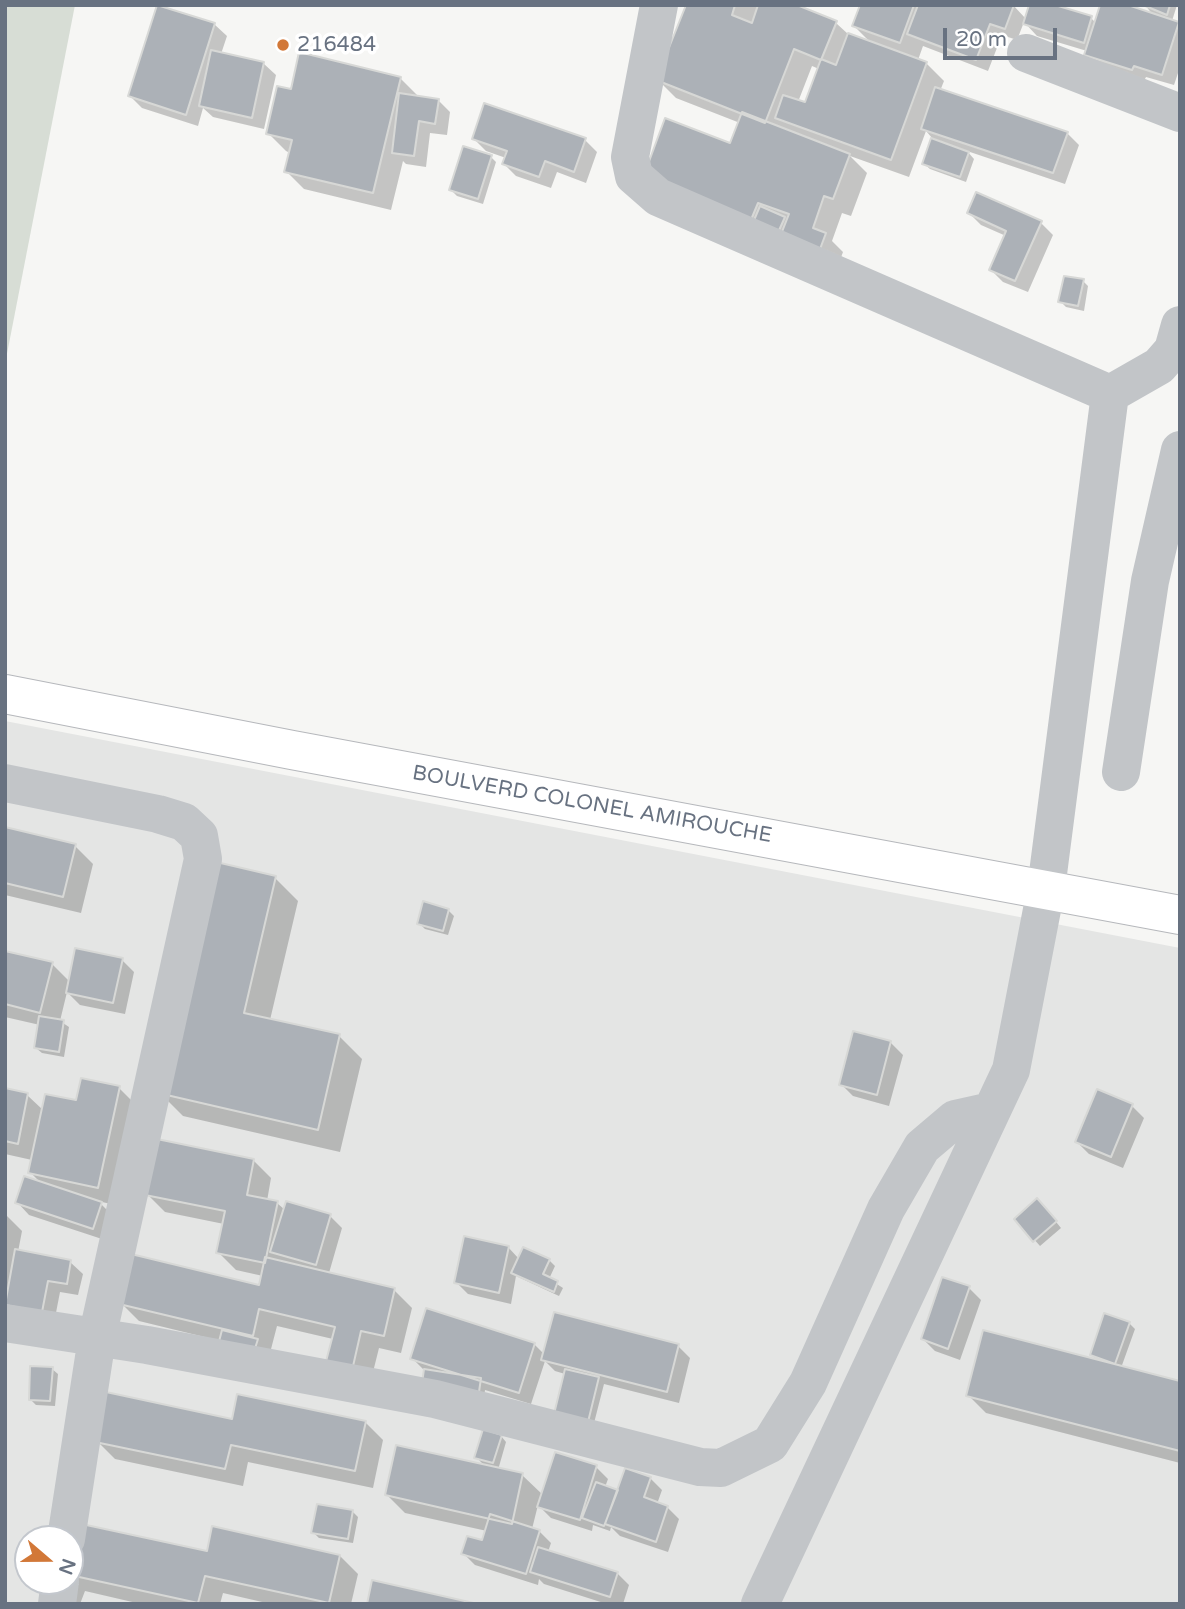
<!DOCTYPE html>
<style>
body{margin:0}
#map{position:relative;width:1185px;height:1609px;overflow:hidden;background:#f6f6f4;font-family:"Varela Round",sans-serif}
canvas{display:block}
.frame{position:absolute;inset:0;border:7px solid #687281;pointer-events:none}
.north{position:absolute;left:14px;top:1525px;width:70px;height:70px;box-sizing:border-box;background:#fff;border:2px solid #c3c7cd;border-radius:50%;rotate:110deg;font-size:19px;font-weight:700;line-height:28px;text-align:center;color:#687281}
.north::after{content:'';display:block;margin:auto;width:24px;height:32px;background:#d27838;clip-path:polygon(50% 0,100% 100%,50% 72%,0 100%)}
.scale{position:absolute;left:943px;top:28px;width:114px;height:32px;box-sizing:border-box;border:4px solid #687281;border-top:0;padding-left:9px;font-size:21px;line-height:24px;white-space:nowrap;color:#687281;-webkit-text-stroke:5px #fff;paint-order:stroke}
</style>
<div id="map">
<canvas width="1185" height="1609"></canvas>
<div class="frame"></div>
<div class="north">N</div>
<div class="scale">20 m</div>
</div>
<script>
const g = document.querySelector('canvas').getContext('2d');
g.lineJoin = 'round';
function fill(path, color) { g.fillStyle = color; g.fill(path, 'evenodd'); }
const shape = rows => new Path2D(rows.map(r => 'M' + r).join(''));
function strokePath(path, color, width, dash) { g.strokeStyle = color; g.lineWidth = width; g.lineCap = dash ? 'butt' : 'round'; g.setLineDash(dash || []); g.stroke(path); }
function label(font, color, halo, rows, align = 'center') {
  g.font = font + ' "Varela Round",sans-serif'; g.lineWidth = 7; g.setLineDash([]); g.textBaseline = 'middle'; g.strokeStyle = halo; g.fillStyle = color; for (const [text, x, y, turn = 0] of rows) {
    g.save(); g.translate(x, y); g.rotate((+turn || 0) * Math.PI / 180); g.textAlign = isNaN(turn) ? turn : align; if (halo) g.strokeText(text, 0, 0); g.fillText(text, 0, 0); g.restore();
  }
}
const built = shape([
 [5,721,1180,948,1180,1604,5,1604],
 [28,1539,70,1539,70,1581,28,1581]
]);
const green = shape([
 [5,5,75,5,5,364]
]);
const shadow = shape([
 [687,5,759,5,836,23,848,34,872,44,854,26,862,5,1013,5,1026,19,1091,18,1096,23,1153,15,1145,5,1177,5,1172,21,1180,25,1180,67,1174,85,1146,77,1144,81,1098,66,1086,54,1087,51,1037,36,1024,22,1017,40,1002,35,988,71,923,46,918,60,926,63,944,81,940,91,1067,133,1079,145,1065,184,967,151,974,159,966,182,930,169,924,164,932,138,926,131,909,177,850,156,867,173,851,216,842,213,832,241,843,252,835,274,660,203,731,145,740,123,676,98,658,80],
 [812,66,819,69,806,105,798,102],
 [214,24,227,36,221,54,263,63,276,75,264,129,213,117,203,108,198,126,142,108,130,96],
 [400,78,418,96,438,100,450,112,447,135,430,133,426,167,406,164,403,161,391,210,304,189,286,171,290,153,286,151,268,133,292,91],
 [474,139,585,140,597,152,586,183,557,172,551,188,516,176,504,164,506,158,486,151],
 [491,157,496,162,483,204,457,196,451,190],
 [969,213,1041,223,1053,235,1028,292,1003,282,991,270,1006,236,981,225],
 [1083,281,1088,286,1084,311,1066,307,1060,301],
 [5,829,75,846,93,864,81,913,5,895],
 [275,878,298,901,270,1020,339,1036,362,1059,340,1152,183,1116,160,1093],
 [448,910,454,916,448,935,425,929,419,923],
 [5,953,52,964,70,982,122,960,134,972,125,1014,80,1005,67,992,60,1021,69,1027,64,1057,42,1053,36,1048,40,1025,5,1017],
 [855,1033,891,1043,903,1055,889,1106,853,1096,841,1084],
 [119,1088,137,1106,115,1205,98,1201,113,1216,105,1240,29,1215,17,1202,42,1184,30,1172,32,1160,5,1154,5,1090,27,1095,43,1110,78,1102],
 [1132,1106,1144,1118,1123,1168,1089,1154,1077,1142],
 [253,1160,271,1178,267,1201,277,1203,285,1210,330,1216,342,1228,329,1273,394,1290,412,1308,401,1353,379,1348,368,1392,333,1339,277,1326,270,1353,139,1321,121,1303,260,1287,263,1276,236,1270,218,1252,224,1224,165,1212,147,1194],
 [1043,1206,1061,1228,1040,1246,1016,1219],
 [5,1214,22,1231,18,1252,70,1262,83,1274,78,1295,60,1292,54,1323,5,1307],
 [508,1247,519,1259,549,1260,555,1266,549,1279,563,1288,559,1296,516,1276,511,1304,468,1294,456,1282],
 [969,1288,981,1300,960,1360,935,1351,923,1339],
 [1129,1323,1135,1329,1121,1368,1180,1383,1180,1463,986,1413,968,1395,1098,1362,1092,1355],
 [534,1344,544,1354,678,1346,690,1358,679,1403,604,1384,593,1427,565,1374,555,1371,545,1361,531,1404,485,1390,483,1404,424,1370,412,1358],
 [52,1369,58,1374,55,1406,36,1405,30,1399],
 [233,1421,365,1422,383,1440,373,1488,248,1462,243,1486,115,1459,97,1441],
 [501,1436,506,1442,498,1470,522,1475,543,1495,596,1467,608,1479,605,1487,618,1492,650,1478,662,1490,657,1504,667,1507,679,1519,668,1552,620,1536,611,1527,610,1531,593,1525,592,1531,551,1518,538,1505,532,1529,539,1531,551,1543,548,1552,617,1573,629,1585,623,1604,607,1604,544,1584,539,1579,538,1585,475,1565,463,1553,483,1542,487,1531,405,1513,387,1495,486,1467,476,1457],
 [352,1511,358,1517,353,1543,319,1538,313,1532],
 [208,1553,340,1556,358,1574,351,1604,271,1604,223,1593,220,1604,141,1604,85,1591,80,1604,53,1604,69,1581,79,1585,70,1576,70,1564]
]);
const building = shape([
 [157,5,215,23,186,115,128,96,157,5],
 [686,5,735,5,732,15,752,23,758,5,797,5,837,21,821,60,794,49,765,123,656,80,686,5],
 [860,5,914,5,900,43,852,26,860,5],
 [918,5,1014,5,1005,29,990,24,976,60,907,34,918,5],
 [1029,5,1055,5,1092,16,1084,43,1023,24,1029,5],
 [1100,5,1128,5,1179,22,1162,75,1134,66,1132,70,1084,55,1100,5],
 [1143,5,1170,5,1167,15,1143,5],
 [848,33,927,62,891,160,775,118,783,95,805,102,821,59,836,65,848,33],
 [211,50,264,62,252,118,199,106,211,50],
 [299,52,401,77,373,193,284,172,292,140,266,134,277,86,291,89,299,52],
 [935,87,1068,132,1053,173,921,129,935,87],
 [399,93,439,99,435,124,419,121,414,156,392,153,399,93],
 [484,103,586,138,574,172,545,161,539,177,502,164,507,151,472,139,484,103],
 [742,112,850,154,833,199,824,196,813,228,826,233,817,257,778,242,789,214,758,203,748,227,640,186,665,118,730,143,742,112],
 [931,138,969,152,960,177,922,164,931,138],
 [463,146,492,155,478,199,449,190,463,146],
 [976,192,1042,221,1015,281,989,270,1006,231,967,213,976,192],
 [760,206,785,217,776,237,752,225,760,206],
 [1064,276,1084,279,1078,306,1058,302,1064,276],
 [5,827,76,844,63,897,5,883,5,827],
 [212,861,276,876,244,1013,340,1034,318,1130,158,1093,212,861],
 [423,901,449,909,443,931,417,924,423,901],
 [75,948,123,958,113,1003,66,993,75,948],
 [5,951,53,962,40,1013,5,1004,5,951],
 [39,1016,64,1020,59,1052,34,1048,39,1016],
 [853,1031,891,1041,877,1095,839,1085,853,1031],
 [81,1078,120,1086,98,1188,28,1173,45,1094,76,1100,81,1078],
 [5,1088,28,1093,18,1144,5,1141,5,1088],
 [1097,1089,1133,1104,1111,1157,1075,1142,1097,1089],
 [157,1139,254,1159,247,1195,278,1201,265,1263,216,1253,225,1211,145,1195,157,1139],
 [24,1176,102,1202,93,1229,15,1203,24,1176],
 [1037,1198,1057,1221,1033,1242,1014,1219,1037,1198],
 [286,1201,331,1214,316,1265,270,1252,286,1201],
 [464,1236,509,1246,499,1293,454,1283,464,1236],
 [523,1247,550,1259,543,1274,558,1281,554,1292,511,1273,523,1247],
 [15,1249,71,1260,67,1284,48,1281,42,1312,5,1305,15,1249],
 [131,1254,259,1285,265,1257,395,1288,384,1336,361,1331,351,1375,324,1369,335,1327,259,1309,253,1336,119,1304,131,1254],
 [942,1277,970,1286,948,1349,921,1339,942,1277],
 [426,1308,535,1343,519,1393,410,1359,426,1308],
 [554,1312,679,1344,667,1392,541,1360,554,1312],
 [1104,1313,1130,1322,1115,1364,1090,1355,1104,1313],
 [222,1330,258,1339,251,1361,216,1353,222,1330],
 [983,1330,1180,1381,1180,1451,966,1396,983,1330],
 [30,1366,53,1367,50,1401,29,1400,30,1366],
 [424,1369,481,1378,478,1399,421,1390,424,1369],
 [565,1369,599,1377,588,1422,554,1414,565,1369],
 [106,1392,232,1419,237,1394,366,1421,355,1471,231,1445,225,1469,95,1442,106,1392],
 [483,1429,502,1435,493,1463,474,1458,483,1429],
 [396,1445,523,1473,512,1524,385,1495,396,1445],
 [555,1452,597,1465,580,1520,537,1507,555,1452],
 [625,1468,651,1477,644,1497,668,1506,656,1542,605,1524,625,1468],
 [596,1482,618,1490,604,1526,582,1518,596,1482],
 [317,1504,353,1510,348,1539,311,1533,317,1504],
 [490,1514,540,1530,526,1574,461,1554,467,1536,482,1540,490,1514],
 [77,1523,207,1551,212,1526,340,1555,329,1603,205,1576,198,1603,70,1575,70,1556,77,1523],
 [538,1547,618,1572,610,1597,530,1572,538,1547],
 [372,1580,478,1604,367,1604,372,1580]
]);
const minor = shape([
 [659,5,630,157,634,176,658,197,1110,394,1046,889,1011,1070,760,1604],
 [1026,53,1180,113],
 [1110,394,1159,366,1173,350,1180,325],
 [1121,772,1150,581,1180,450],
 [5,783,158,814,184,822,199,836,203,859,97,1338,66,1539],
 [5,1323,147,1345,435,1399,700,1467,721,1468,770,1444,808,1383,886,1209,922,1147,955,1119,991,1111],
 [57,1604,60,1581]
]);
const major = shape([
 [5,694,292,750,1180,915]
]);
const markers = [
 [283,45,7,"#d27838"]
];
const poiNames = [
 ["216484",297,45]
];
const streetNames = [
 ["BOULVERD COLONEL AMIROUCHE",592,805,10]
];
fill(built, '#e4e5e4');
fill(green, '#d7ddd5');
fill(shadow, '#0003');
fill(building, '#acb1b7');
strokePath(building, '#d7d8d6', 2);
strokePath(major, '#b6b8bc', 40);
strokePath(minor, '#c2c5c8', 38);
strokePath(major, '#fff', 38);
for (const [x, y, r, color] of markers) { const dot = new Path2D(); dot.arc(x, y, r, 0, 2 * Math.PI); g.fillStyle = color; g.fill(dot); strokePath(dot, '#fff', 2.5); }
label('21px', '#687281', '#fff', poiNames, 'left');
label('21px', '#687281', '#fff', streetNames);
</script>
